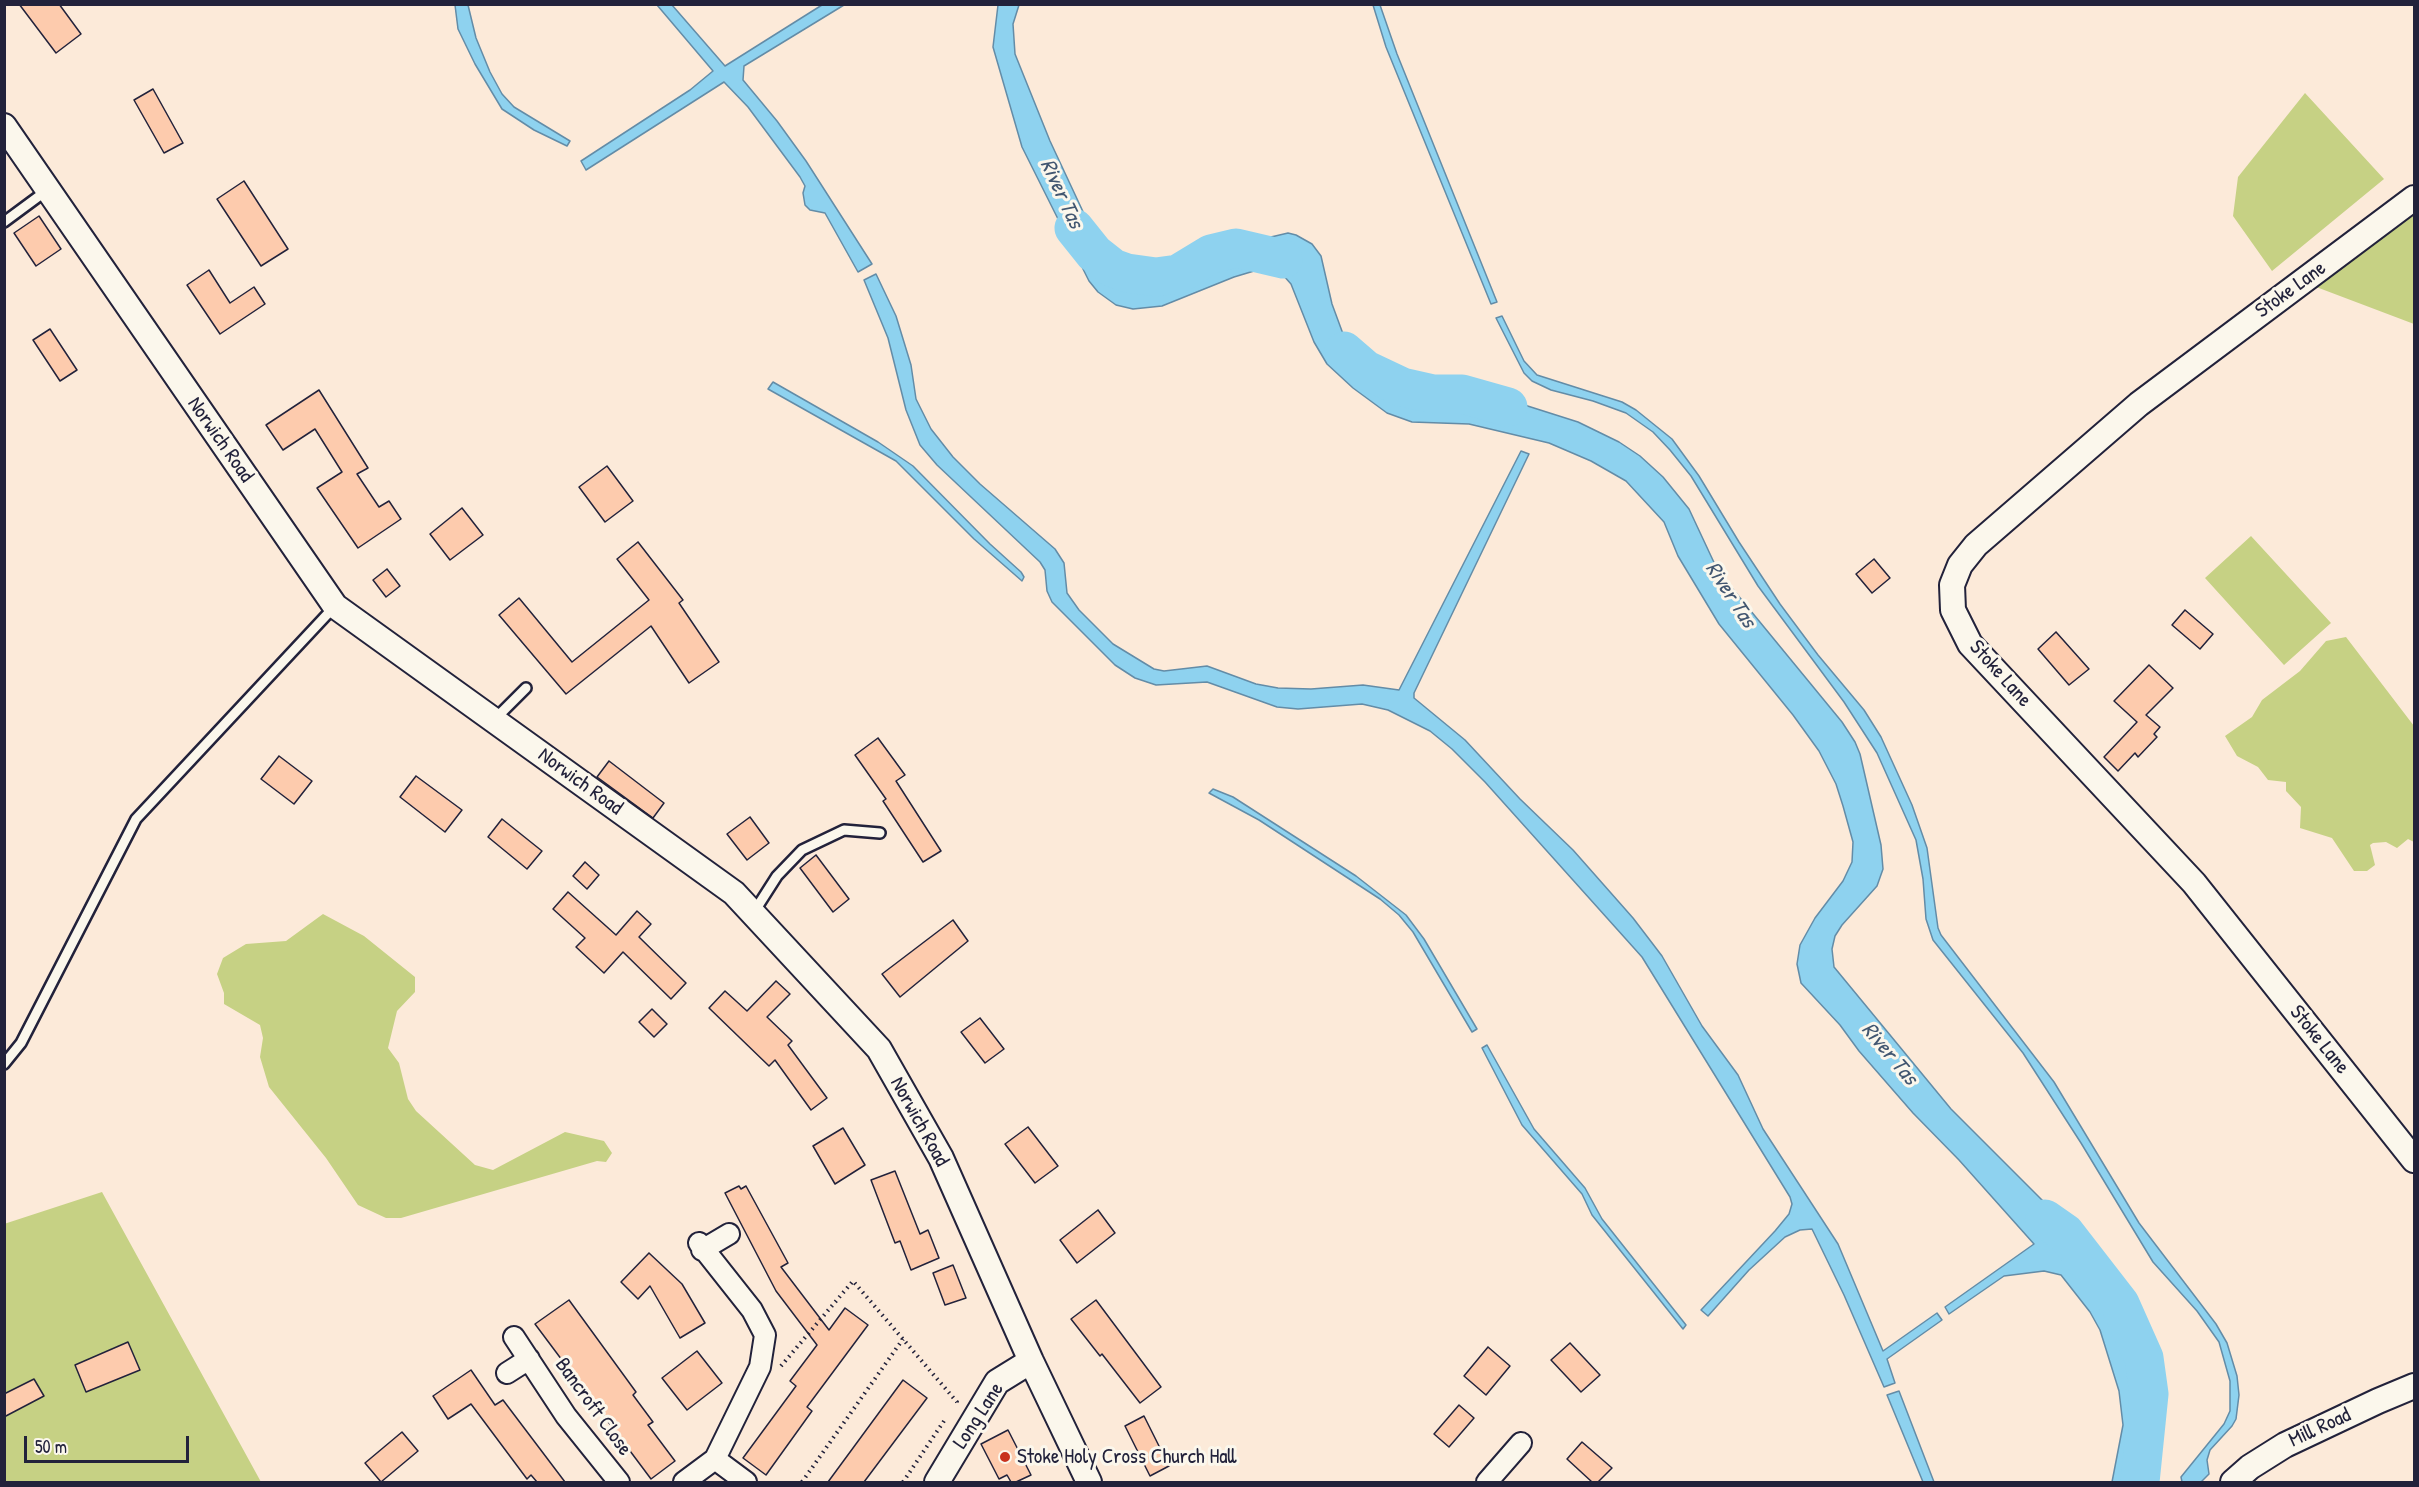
<!DOCTYPE html>
<style>
body{margin:0}
#map{position:relative;width:2419px;height:1487px;overflow:hidden;background:#fcead9;font-family:"Patrick Hand",sans-serif}
canvas{display:block}
.frame{position:absolute;inset:0;border:6px solid #22223b;pointer-events:none}
.scale{position:absolute;left:24px;top:1436px;width:165px;height:27px;box-sizing:border-box;border:3px solid #22223b;border-top:0;padding-left:8px;font-size:18px;line-height:21px;white-space:nowrap;color:#22223b;-webkit-text-stroke:4px #fbf7ec;paint-order:stroke}
</style>
<div id="map">
<canvas width="2419" height="1487"></canvas>
<div class="frame"></div>
<div class="scale">50 m</div>
</div>
<script>
const g = document.querySelector('canvas').getContext('2d');
g.lineJoin = 'round';
function fill(path, color) { g.fillStyle = color; g.fill(path, 'evenodd'); }
const shape = rows => new Path2D(rows.map(r => 'M' + r).join(''));
function strokePath(path, color, width, dash) { g.strokeStyle = color; g.lineWidth = width; g.lineCap = dash ? 'butt' : 'round'; g.setLineDash(dash || []); g.stroke(path); }
function label(font, color, halo, rows, align = 'center') {
  g.font = font + ' "Patrick Hand",sans-serif'; g.lineWidth = 6; g.setLineDash([]); g.textBaseline = 'middle'; g.strokeStyle = halo; g.fillStyle = color; for (const [text, x, y, turn = 0] of rows) {
    g.save(); g.translate(x, y); g.rotate((+turn || 0) * Math.PI / 180); g.textAlign = isNaN(turn) ? turn : align; if (halo) g.strokeText(text, 0, 0); g.fillText(text, 0, 0); g.restore();
  }
}
const green = shape([
 [2305,93,2384,179,2272,271,2233,216,2238,177],
 [2414,198,2414,324,2303,282],
 [2251,536,2331,623,2284,665,2205,578],
 [2346,637,2414,726,2414,842,2408,839,2397,848,2386,842,2373,843,2370,845,2375,865,2367,871,2354,871,2332,838,2300,828,2301,807,2286,791,2286,782,2268,780,2258,767,2237,756,2225,736,2252,717,2262,700,2300,671,2326,641],
 [323,914,364,936,415,977,415,992,397,1011,388,1048,399,1063,408,1099,416,1111,475,1165,493,1170,565,1132,604,1141,612,1153,606,1162,597,1161,401,1218,386,1218,358,1205,326,1158,269,1087,260,1057,263,1038,260,1025,224,1004,224,993,217,974,223,958,246,944,286,941],
 [102,1192,261,1482,5,1482,4,1224]
]);
const water = shape([
 [455,5,468,5,476,38,490,72,502,94,514,107,570,141,567,146,534,130,502,109,475,64,458,29,455,5],
 [657,5,672,5,725,66,822,5,844,5,744,66,743,80,777,121,806,161,872,264,858,272,825,213,810,210,805,205,803,193,805,186,800,177,748,107,724,82,586,170,581,161,690,90,713,71,657,5],
 [998,5,1019,5,1013,24,1015,54,1050,141,1107,263,1121,277,1128,282,1144,283,1160,281,1208,257,1254,241,1288,233,1296,235,1312,244,1321,256,1332,304,1346,342,1365,364,1380,376,1398,387,1419,393,1431,395,1467,394,1515,402,1578,422,1619,442,1640,456,1663,477,1689,509,1718,571,1842,722,1855,742,1860,754,1881,845,1883,869,1877,886,1842,925,1835,936,1832,949,1834,967,1951,1109,2057,1215,2102,1284,2134,1346,2144,1381,2145,1412,2135,1482,2112,1482,2123,1425,2119,1391,2100,1330,2090,1312,2061,1275,2044,1271,2004,1276,1949,1314,1945,1307,2034,1244,1959,1160,1913,1113,1859,1051,1840,1025,1801,983,1797,964,1800,945,1815,918,1843,881,1852,862,1853,842,1843,806,1836,784,1819,751,1793,715,1719,624,1678,556,1664,522,1626,481,1591,461,1549,443,1469,424,1412,422,1387,413,1353,388,1327,364,1314,342,1291,284,1283,275,1274,269,1264,268,1234,277,1162,306,1133,309,1116,305,1098,292,1089,281,1022,147,993,47,998,5],
 [1373,5,1380,5,1397,54,1497,302,1491,304,1386,47,1373,5],
 [876,274,896,316,911,365,916,399,931,429,953,457,980,484,1055,549,1064,563,1067,593,1079,610,1113,644,1154,669,1164,671,1207,666,1256,684,1278,688,1311,689,1363,685,1399,690,1521,451,1529,454,1414,693,1414,698,1465,740,1520,799,1573,850,1633,918,1662,956,1702,1026,1738,1075,1763,1129,1838,1244,1883,1351,1937,1313,1942,1320,1887,1359,1895,1383,1884,1387,1844,1295,1812,1229,1800,1230,1785,1237,1749,1270,1708,1316,1701,1310,1775,1231,1789,1214,1792,1204,1790,1197,1642,957,1485,782,1452,749,1430,731,1388,710,1362,704,1298,709,1277,707,1207,682,1156,685,1135,678,1115,665,1052,602,1047,591,1045,570,1040,562,937,465,920,445,906,410,888,338,864,280,876,274],
 [1502,316,1524,361,1537,375,1622,402,1636,410,1672,439,1699,476,1739,542,1780,604,1818,655,1864,710,1881,737,1912,805,1927,848,1938,928,1941,935,2054,1082,2139,1223,2216,1324,2227,1343,2237,1376,2239,1395,2236,1419,2232,1426,2210,1450,2207,1460,2209,1474,2201,1482,2182,1482,2181,1477,2224,1424,2230,1411,2230,1381,2219,1342,2197,1311,2153,1262,2081,1143,2023,1053,1933,940,1926,919,1923,879,1916,840,1877,753,1844,702,1758,586,1691,476,1670,450,1653,432,1626,413,1593,401,1551,390,1532,381,1524,373,1496,318,1502,316],
 [773,382,878,442,913,466,990,544,1021,572,1024,577,1022,581,974,539,896,461,768,389,773,382],
 [1213,789,1233,797,1356,876,1406,915,1424,939,1477,1029,1472,1032,1413,932,1399,915,1380,899,1259,820,1209,793,1213,789],
 [1487,1045,1534,1129,1585,1188,1602,1219,1686,1325,1683,1329,1592,1215,1582,1194,1522,1125,1482,1048,1487,1045],
 [1899,1391,1934,1482,1923,1482,1887,1395,1899,1391]
]);
const river = shape([
 [1074,228,1094,253,1113,268,1127,273,1156,277,1178,274,1211,254,1236,248,1283,259],
 [1344,351,1366,370,1402,387,1433,394,1462,394,1508,407],
 [2045,1219,2065,1233,2120,1304,2144,1358,2149,1394,2140,1482]
]);
const building = shape([
 [19,4,59,4,81,34,56,53,19,4],
 [153,89,183,143,164,153,134,100,153,89],
 [244,181,288,249,261,266,217,199,244,181],
 [39,216,61,249,36,266,14,233,39,216],
 [209,270,230,303,254,287,265,304,220,334,187,285,209,270],
 [50,329,77,370,60,381,33,340,50,329],
 [319,390,368,468,357,474,379,507,389,501,401,519,358,548,317,488,342,472,315,429,283,450,266,425,319,390],
 [607,466,633,501,605,522,579,487,607,466],
 [462,508,483,535,450,560,430,534,462,508],
 [638,542,683,600,679,603,719,662,689,683,651,626,566,694,499,615,519,598,572,662,649,600,617,559,638,542],
 [1874,559,1890,578,1872,593,1856,574,1874,559],
 [387,569,400,586,386,597,373,580,387,569],
 [2185,610,2213,634,2200,649,2172,625,2185,610],
 [2056,632,2089,669,2069,685,2038,649,2056,632],
 [2149,665,2173,688,2146,715,2160,727,2154,734,2157,737,2138,757,2135,753,2118,771,2104,757,2137,722,2114,701,2149,665],
 [878,738,905,775,896,781,941,851,923,862,883,801,886,799,855,755,878,738],
 [279,756,312,781,294,804,261,779,279,756],
 [609,761,664,803,653,818,597,777,609,761],
 [416,776,462,810,445,832,400,797,416,776],
 [750,817,769,843,747,860,727,834,750,817],
 [502,819,542,851,527,869,488,837,502,819],
 [816,855,849,899,833,912,800,868,816,855],
 [585,862,599,875,587,889,573,876,585,862],
 [568,892,616,935,637,911,651,924,639,937,686,983,671,999,623,952,604,973,576,947,585,938,553,909,568,892],
 [953,920,968,941,900,997,882,974,953,920],
 [776,981,790,994,767,1017,792,1041,788,1045,827,1098,811,1110,775,1060,769,1066,709,1008,725,991,747,1011,776,981],
 [652,1009,667,1024,654,1037,639,1022,652,1009],
 [980,1018,1004,1049,985,1063,961,1032,980,1018],
 [1028,1127,1058,1166,1035,1183,1005,1144,1028,1127],
 [843,1128,865,1165,835,1184,813,1146,843,1128],
 [895,1171,920,1234,928,1230,939,1258,911,1270,900,1241,895,1243,871,1180,895,1171],
 [739,1186,741,1189,746,1186,788,1263,781,1267,829,1330,845,1308,868,1325,807,1407,812,1411,766,1475,743,1458,796,1386,790,1381,817,1345,776,1291,725,1193,739,1186],
 [1098,1210,1115,1233,1077,1263,1060,1240,1098,1210],
 [649,1253,682,1284,705,1323,680,1338,650,1286,638,1299,621,1282,649,1253],
 [953,1265,966,1298,945,1305,933,1273,953,1265],
 [569,1300,636,1392,633,1395,653,1422,648,1425,675,1461,651,1479,535,1324,569,1300],
 [1096,1300,1161,1387,1140,1403,1102,1354,1100,1356,1071,1319,1096,1300],
 [128,1342,140,1370,86,1392,75,1365,128,1342],
 [1570,1343,1600,1375,1581,1392,1551,1360,1570,1343],
 [1488,1347,1510,1366,1486,1395,1464,1376,1488,1347],
 [697,1351,722,1383,687,1410,662,1378,697,1351],
 [471,1370,495,1405,503,1400,565,1482,537,1482,531,1475,527,1479,471,1404,448,1419,433,1396,471,1370],
 [34,1379,44,1396,4,1417,4,1394,34,1379],
 [903,1380,927,1398,864,1482,828,1482,903,1380],
 [1459,1405,1474,1418,1449,1447,1434,1434,1459,1405],
 [1144,1416,1169,1466,1150,1476,1125,1426,1144,1416],
 [1008,1430,1031,1475,1016,1482,1011,1482,1007,1475,999,1479,981,1444,1008,1430],
 [402,1432,418,1451,381,1482,365,1463,402,1432],
 [1582,1442,1612,1468,1598,1482,1592,1482,1567,1459,1582,1442]
]);
const path = shape([
 [781,1366,853,1281,957,1402,957,1405],
 [802,1482,903,1339],
 [903,1482,944,1421]
]);
const service = shape([
 [4,222,46,191],
 [495,719,526,688],
 [754,912,777,876,802,850,844,830,880,833],
 [4,1064,21,1043,136,819,335,606]
]);
const minor = shape([
 [702,1250,729,1234],
 [514,1337,566,1416,619,1482],
 [507,1373,529,1359],
 [715,1459,746,1482],
 [684,1482,715,1459,760,1367,765,1335,752,1310,699,1243],
 [1487,1482,1521,1443]
]);
const tertiary = shape([
 [4,126,335,606,734,893,879,1049,941,1158,1031,1361,1089,1482],
 [2414,198,2139,404,1976,545,1960,565,1952,585,1953,610,1970,644,2194,883,2414,1160],
 [937,1482,997,1382,1031,1361],
 [2233,1482,2250,1467,2285,1445,2378,1401,2414,1386]
]);
const markers = [
 [1005,1457,6,"#c8321e"]
];
const streetNames = [
 ["Stoke Lane",2291,290,-36],
 ["Norwich Road",220,440,55],
 ["Stoke Lane",2000,674,48],
 ["Norwich Road",580,782,36],
 ["Stoke Lane",2319,1040,51],
 ["Norwich Road",919,1122,61],
 ["Bancroft Close",593,1407,54],
 ["Long Lane",979,1416,-57],
 ["Mill Road",2320,1428,-25]
];
const poiNames = [
 ["Stoke Holy Cross Church Hall",1017,1457]
];
const waterNames = [
 ["River Tas",1061,194,65],
 ["River Tas",1730,595,57],
 ["River Tas",1889,1054,50]
];
fill(green, '#c6d184');
fill(water, '#8ed2ef');
strokePath(water, '#638ca7', 1.5);
strokePath(river, '#8ed2ef', 39);
fill(building, '#fdcbad');
strokePath(building, '#22223b', 1.5);
strokePath(service, '#22223b', 14);
strokePath(minor, '#22223b', 24);
strokePath(tertiary, '#22223b', 28);
strokePath(path, '#22223b', 4, [1.5, 4.5]);
strokePath(service, '#fbf7ec', 9);
strokePath(minor, '#fbf7ec', 20);
strokePath(tertiary, '#fbf7ec', 24);
for (const [x, y, r, color] of markers) { const dot = new Path2D(); dot.arc(x, y, r, 0, 2 * Math.PI); g.fillStyle = color; g.fill(dot); strokePath(dot, '#fbf7ec', 2); }
label('21px', '#22223b', '#fbf7ec', streetNames);
label('21px', '#22223b', '#fbf7ec', poiNames, 'left');
label('italic 22px', '#425771', '#fbf7ec', waterNames);
</script>
